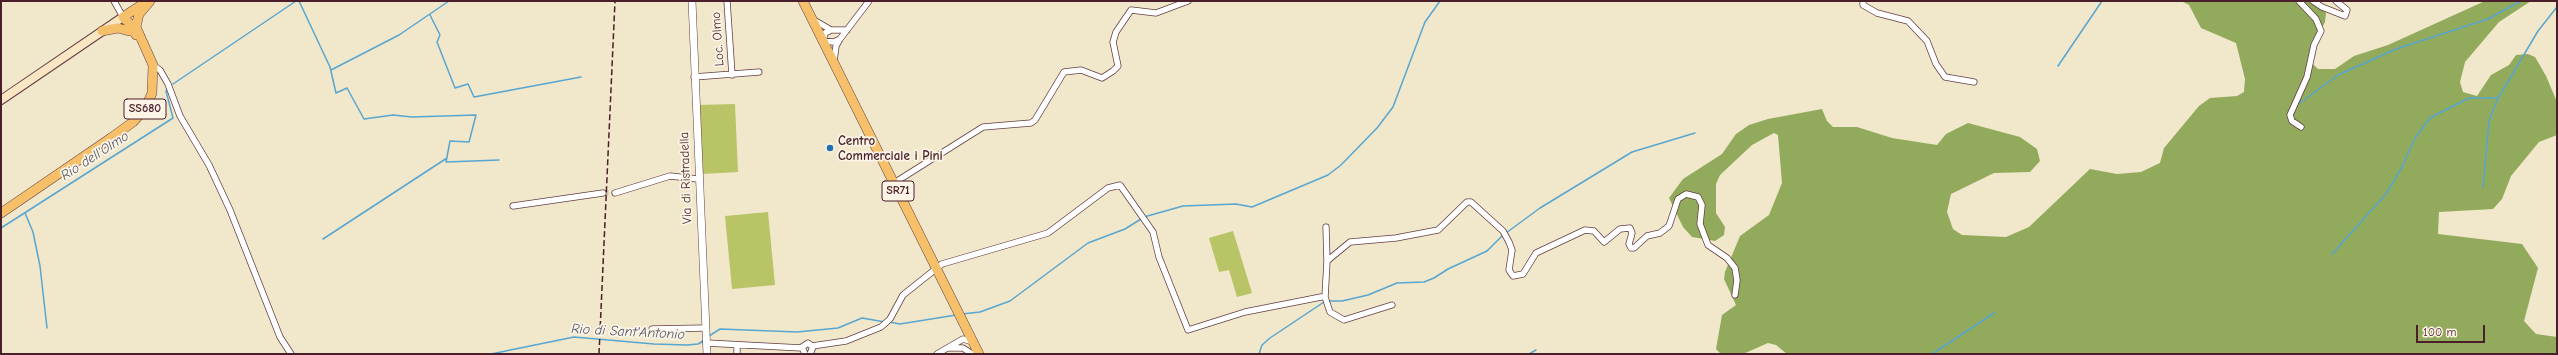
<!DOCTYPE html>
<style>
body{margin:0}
#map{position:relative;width:2558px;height:355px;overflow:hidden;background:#f1e7cb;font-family:"Comic Neue",sans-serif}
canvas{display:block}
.frame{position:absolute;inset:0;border:2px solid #4a1f2b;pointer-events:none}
.scale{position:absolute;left:2416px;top:325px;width:69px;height:18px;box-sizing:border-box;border:2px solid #4a1f2b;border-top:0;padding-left:5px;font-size:12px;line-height:14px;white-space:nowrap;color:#4a1f2b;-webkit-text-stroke:3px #fcf5e5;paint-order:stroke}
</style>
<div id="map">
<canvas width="2558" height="355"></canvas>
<div class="frame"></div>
<div class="scale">100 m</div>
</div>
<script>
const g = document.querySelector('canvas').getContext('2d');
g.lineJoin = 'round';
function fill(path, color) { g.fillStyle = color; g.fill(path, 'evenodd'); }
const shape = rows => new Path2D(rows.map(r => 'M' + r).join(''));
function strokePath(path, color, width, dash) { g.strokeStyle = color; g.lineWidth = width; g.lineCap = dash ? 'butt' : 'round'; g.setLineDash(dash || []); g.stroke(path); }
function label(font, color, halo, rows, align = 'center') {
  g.font = font + ' "Comic Neue",sans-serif'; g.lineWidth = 3.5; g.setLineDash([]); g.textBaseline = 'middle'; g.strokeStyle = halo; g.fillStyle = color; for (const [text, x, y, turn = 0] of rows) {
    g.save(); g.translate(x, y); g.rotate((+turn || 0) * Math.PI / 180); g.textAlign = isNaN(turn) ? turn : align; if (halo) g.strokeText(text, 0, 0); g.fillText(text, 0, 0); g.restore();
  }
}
const green = shape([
 [735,104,738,172,702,174,699,105],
 [768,212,775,285,732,289,725,216],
 [1233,231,1252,293,1237,297,1229,270,1219,272,1209,238]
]);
const forest = shape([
 [2181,1,2309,1,2319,6,2326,13,2325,22,2313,46,2311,62,2318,69,2335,69,2354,56,2388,45,2485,1,2531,1,2499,22,2465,62,2460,82,2463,92,2477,96,2491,75,2509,65,2516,55,2528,54,2535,57,2546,76,2557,102,2557,135,2539,142,2511,176,2502,199,2493,209,2439,212,2438,234,2522,244,2538,268,2524,321,2536,334,2557,337,2557,354,1787,354,1776,345,1768,343,1743,354,1721,354,1716,349,1722,315,1736,305,1724,279,1725,272,1740,236,1769,215,1782,183,1778,135,1774,133,1752,145,1720,175,1716,184,1716,213,1725,227,1724,235,1715,241,1692,237,1683,227,1669,198,1683,179,1722,154,1736,134,1749,125,1768,119,1822,109,1827,121,1833,127,1857,127,1892,138,1937,145,1946,134,1968,123,2020,137,2037,149,2040,161,2030,172,1994,173,1951,194,1947,212,1953,229,1962,235,2006,237,2029,227,2090,169,2117,174,2141,172,2160,163,2164,148,2199,106,2210,98,2237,96,2244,92,2245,79,2236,43,2201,28,2189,5]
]);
const stream = shape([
 [299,1,330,67,336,93,347,88,364,119,393,115,412,117,476,115,469,142,450,141,446,162,499,160],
 [430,15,440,35,437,42,455,88,468,84,474,97,581,77],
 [2058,66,2102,1],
 [331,70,399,35,449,1],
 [173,84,296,1],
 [2297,105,2338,75,2396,49,2488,19,2521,1],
 [2483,187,2489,121,2497,100,2538,31,2557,7],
 [25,213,33,232,40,266,47,328],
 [1144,217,1183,206,1236,204,1252,207,1328,175,1341,165,1377,128,1393,107,1425,22,1440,1],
 [1,228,173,118,166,91,168,87],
 [1506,233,1540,208,1632,152,1695,133],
 [323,239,447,158],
 [2332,254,2386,194,2402,167,2415,138,2430,118,2469,98,2497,98],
 [1328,301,1342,301,1368,295,1397,283,1424,282,1434,278,1448,269,1487,251,1503,235],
 [962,314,980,312,1010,301,1088,243,1125,229,1141,219],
 [889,322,900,324,956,315],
 [709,336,720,329,797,332,838,328,862,318,885,322],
 [491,354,574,337,654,344,687,345,698,344,703,341],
 [1259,354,1262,345,1270,338,1324,302],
 [1529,354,1536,350],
 [1932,354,1994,313]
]);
const minorTunnel = shape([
 [603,193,615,193]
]);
const minor = shape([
 [114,1,123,17],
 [727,1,732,75],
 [1863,1,1863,5,1877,13,1908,21,1927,41,1936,64,1945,77,1974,82],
 [2299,1,2316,19,2321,31,2314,45,2307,77,2290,115,2292,121,2301,127],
 [2313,1,2322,7,2345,16,2347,10,2336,1],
 [814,20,831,30,847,30],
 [831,30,825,33,823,41,834,42,840,39],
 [834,61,836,46,840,39,869,1],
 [153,65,160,70,168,84,180,116,209,165,230,210,280,337,291,354],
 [694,77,759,72],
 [894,183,983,127,1031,123,1035,120,1064,72,1081,70,1102,78,1113,71,1118,66,1113,42,1116,32,1131,10,1156,13,1188,1],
 [615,193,670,176,698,179],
 [513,206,603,193],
 [1326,227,1327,261],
 [1325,297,1327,261,1350,242,1396,238,1438,230,1467,202,1471,202,1503,231,1509,242,1512,250,1509,270,1513,276,1523,274,1536,253,1585,230,1594,231,1604,242,1620,229,1630,228,1632,233,1629,244,1631,248,1634,248,1647,236,1660,233,1669,226,1678,199,1686,194,1698,197,1702,205,1700,224,1708,245,1727,258,1735,268,1737,280,1735,295],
 [652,329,705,328],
 [706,343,802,348],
 [737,345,737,354],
 [812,346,846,341,881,327,890,319,903,295,942,264,1048,233,1108,188,1120,185,1153,232,1159,257,1188,330,1245,312,1321,297,1325,297,1330,312,1344,320,1392,305],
 [949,348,963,348,972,354],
 [805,354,802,347,808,343,813,347,810,354],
 [937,354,963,339,973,342]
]);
const tertiary = shape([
 [692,1,707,354]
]);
const secondary = shape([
 [1,100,123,17]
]);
const primary = shape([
 [803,1,979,354],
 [123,17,130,24,136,35],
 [123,17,143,4],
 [102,31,118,28,129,31],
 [111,138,133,122,145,109,152,93,153,65,136,27,139,14,150,1]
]);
const trunk = shape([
 [1,213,111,138]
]);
const rail = shape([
 [599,354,615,1]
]);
const markers = [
 [830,148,4,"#1f6fb2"]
];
const shields = [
 [145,109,42],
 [898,191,32]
];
const shieldNames = [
 ["SS680",145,109],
 ["SR71",898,191]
];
const streetNames = [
 ["Loc. Olmo",718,39,-94],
 ["Via di Ristradella",686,178,-92]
];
const poiNames = [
 ["Centro",838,141],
 ["Commerciale i Pini",838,156]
];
const waterNames = [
 ["Rio dell'Olmo",95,156,-33],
 ["Rio di Sant'Antonio",628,332,3]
];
fill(green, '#b8c466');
fill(forest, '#92aa5b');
strokePath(stream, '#57a6d1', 1.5);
strokePath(minorTunnel, '#d0bfab', 5.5, [5.5, 3]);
strokePath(minor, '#633d43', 7);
strokePath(tertiary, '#633d43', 8);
strokePath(secondary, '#633d43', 10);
strokePath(primary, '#633d43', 10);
strokePath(trunk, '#633d43', 10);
strokePath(minor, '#fff', 5.5);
strokePath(tertiary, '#fff', 7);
strokePath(secondary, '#fbe6c4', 8);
strokePath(primary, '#f6c06b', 9);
strokePath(trunk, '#f6c06b', 9);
strokePath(rail, '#4a1f2b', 1.5, [6, 3]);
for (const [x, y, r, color] of markers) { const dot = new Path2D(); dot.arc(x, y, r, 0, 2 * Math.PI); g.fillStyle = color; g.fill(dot); strokePath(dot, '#fcf5e5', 1.5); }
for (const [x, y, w] of shields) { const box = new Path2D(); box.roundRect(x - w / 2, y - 10, w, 20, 3); g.fillStyle = '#fcf5e5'; g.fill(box); strokePath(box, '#4a1f2b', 1); }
label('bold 12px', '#4a1f2b', null, shieldNames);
label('13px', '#4a1f2b', '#fcf5e5', streetNames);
label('bold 13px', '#4a1f2b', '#fcf5e5', poiNames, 'left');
label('italic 14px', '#4f556d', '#fcf5e5', waterNames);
</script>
